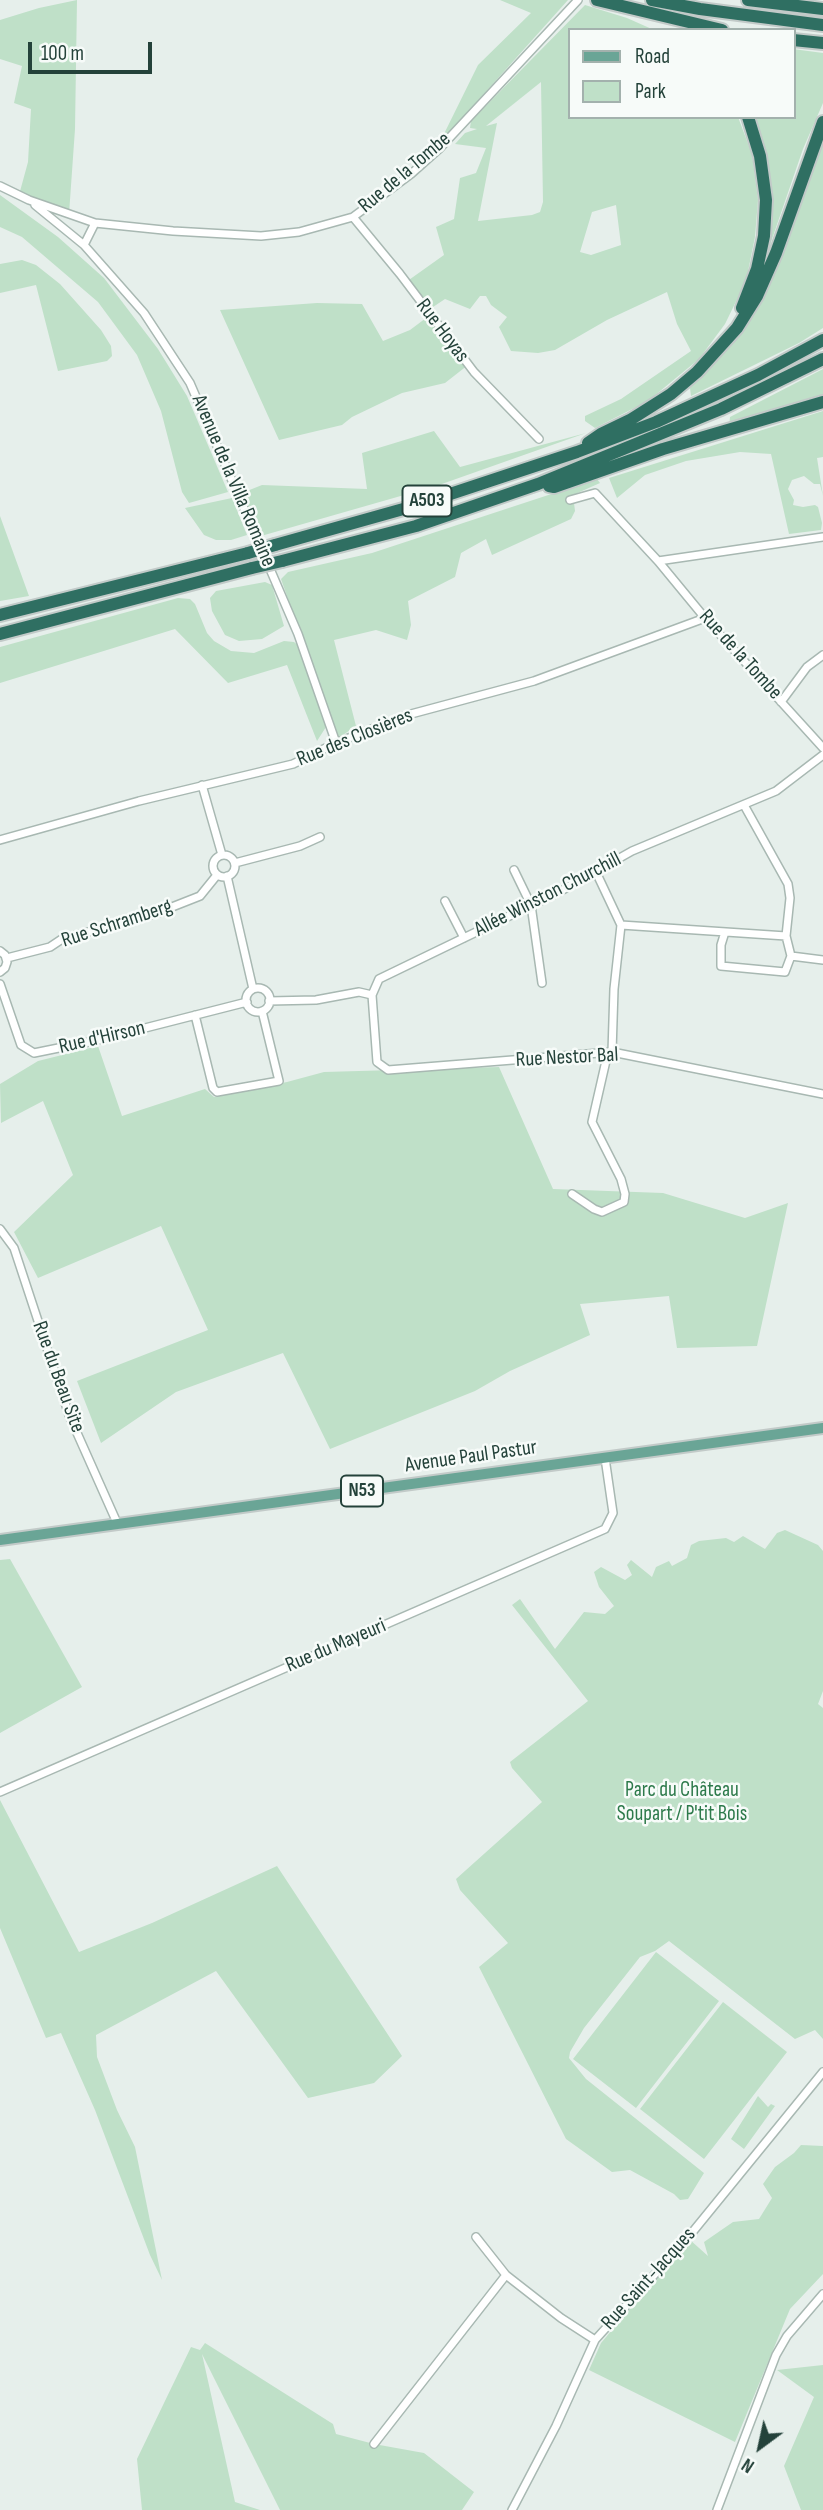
<!DOCTYPE html>
<meta charset="utf-8">
<style>
body{margin:0}
#map{position:relative;width:823px;height:2510px;overflow:hidden;background:#e6efeb;font-family:"Sofia Sans Condensed",sans-serif}
canvas{display:block}
.legend{position:absolute;left:568px;top:28px;width:228px;height:91px;box-sizing:border-box;background:#f7fbf9;border:2px solid #a3b1ad;margin:0;padding:9px 12px;list-style:none;font-size:21px;color:#24423a}
.legend li{display:flex;align-items:center;gap:14px;height:35px}
.legend b{width:35px;border:2px solid #a3b1ad}
.north{position:absolute;left:725px;top:2412px;width:70px;height:70px;-webkit-text-stroke:5px #f7fbf9;paint-order:stroke;rotate:213deg;font-size:19px;font-weight:700;line-height:28px;text-align:center;color:#24423a}
.north::after{content:'';display:block;margin:auto;width:24px;height:32px;background:#24423a;clip-path:polygon(50% 0,100% 100%,50% 72%,0 100%)}
.scale{position:absolute;left:28px;top:42px;width:124px;height:32px;box-sizing:border-box;border:4px solid #24423a;border-top:0;padding-left:9px;font-size:21px;line-height:24px;white-space:nowrap;color:#24423a;-webkit-text-stroke:5px #f7fbf9;paint-order:stroke}
</style>
<div id="map">
<canvas width="823" height="2510"></canvas>
<ul class="legend">
<li><b style="height:9px;background:#6aa596"></b>Road</li>
<li><b style="height:19px;background:#bfe0c8"></b>Park</li>
</ul>
<div class="north">N</div>
<div class="scale">100 m</div>
</div>
<script>
const g = document.querySelector('canvas').getContext('2d');
g.lineJoin = 'round';
function fill(path, color) { g.fillStyle = color; g.fill(path, 'evenodd'); }
const shape = rows => new Path2D(rows.map(r => 'M' + r).join(''));
function strokePath(path, color, width, dash) { g.strokeStyle = color; g.lineWidth = width; g.lineCap = dash ? 'butt' : 'round'; g.setLineDash(dash || []); g.stroke(path); }
function label(font, color, halo, rows, align = 'center') {
  g.font = font + ' "Sofia Sans Condensed",sans-serif'; g.lineWidth = 5; g.setLineDash([]); g.textBaseline = 'middle'; g.strokeStyle = halo; g.fillStyle = color; for (const [text, x, y, turn = 0] of rows) {
    g.save(); g.translate(x, y); g.rotate((+turn || 0) * Math.PI / 180); g.textAlign = isNaN(turn) ? turn : align; if (halo) g.strokeText(text, 0, 0); g.fillText(text, 0, 0); g.restore();
  }
}
const green = shape([
 [77,0,75,129,69,214,19,195,28,162,31,109,14,103,22,66,0,59,0,20,39,8],
 [500,0,568,0,439,144,478,65,531,13],
 [585,5,627,18,654,30,569,30,569,117,738,117,752,154,758,200,755,237,746,281,725,324,699,359,648,401,595,428,585,421,585,416,621,399,691,351,677,324,667,292,607,320,555,350,538,353,511,351,499,327,507,317,491,305,486,296,480,296,470,309,445,299,427,311,406,282,444,255,436,227,454,219,460,178,476,173,486,148,455,144,465,133,477,129,470,128,471,121],
 [541,82,543,202,540,212,532,215,478,221,497,123,486,126],
 [616,205,621,245,591,255,580,252,592,212],
 [793,49,823,53,823,103,803,149,760,274,770,192,769,171,761,136,753,117,793,117],
 [823,135,823,328,799,343,691,396,690,388,731,346,763,297,779,262],
 [0,195,58,237,104,278,158,349,187,396,228,492,189,503,182,492,161,411,137,355,98,302,22,237,0,227],
 [22,260,36,265,60,284,101,330,111,346,112,356,107,361,58,371,36,285,0,293,0,264],
 [317,303,362,304,383,341,410,330,430,315,468,365,445,383,402,393,352,417,342,425,279,440,220,310],
 [823,369,823,397,729,426,730,417],
 [823,411,823,457,817,458,823,496,820,484,814,484,804,476,792,480,788,489,794,500,793,505,803,507,815,505,818,507,822,523,821,530,789,534,771,454,740,452,686,461,645,475,617,498,609,478],
 [434,431,460,467,586,433,439,485,261,536,242,493,262,485,367,489,362,453],
 [597,479,600,483,573,495,575,511,571,519,492,555,486,539,461,553,455,577,408,601,411,625,407,640,376,630,334,640,356,726,337,739,281,579,288,572,372,553],
 [232,498,247,535,231,540,216,540,204,535,185,508],
 [0,516,29,596,0,601],
 [265,582,272,585,284,626,262,639,239,641,225,635,212,611,210,598,216,591],
 [178,598,190,599,195,604,207,633,214,641,231,651,254,653,284,641,294,642,300,647,326,727,317,741,287,665,228,683,175,629,0,683,0,647],
 [98,1046,122,1116,205,1089,214,1097,287,1082,324,1072,499,1067,553,1189,663,1193,745,1218,788,1203,757,1346,677,1348,669,1296,580,1304,590,1335,510,1371,475,1391,330,1449,283,1353,176,1392,101,1443,77,1381,208,1330,161,1226,38,1278,14,1232,73,1175,43,1101,1,1123,0,1084,38,1061],
 [785,1530,818,1545,823,1551,823,1691,818,1704,823,1708,823,2039,815,2030,795,2039,669,1941,655,1951,640,1957,584,2028,570,2052,569,2058,586,2079,704,2173,688,2199,680,2200,674,2194,630,2170,612,2172,566,2139,479,1967,508,1943,460,1890,456,1879,542,1802,512,1768,510,1762,588,1701,512,1605,520,1599,555,1649,584,1612,605,1614,614,1606,599,1587,594,1572,601,1567,625,1580,632,1575,627,1565,631,1560,652,1577,656,1567,669,1561,672,1566,687,1558,691,1545,699,1541,726,1538,734,1542,743,1536,765,1549,777,1533],
 [10,1559,82,1687,0,1733,0,1560],
 [0,1800,79,1952,152,1923,277,1866,402,2056,374,2083,308,2098,216,1971,96,2035,97,2057,117,2110,135,2147,162,2280,150,2255,95,2110,61,2033,46,2038,0,1928],
 [656,1952,719,2001,636,2108,573,2059],
 [723,2002,787,2052,704,2159,640,2109],
 [758,2096,768,2107,771,2104,775,2106,744,2149,731,2139],
 [801,2145,823,2146,823,2274,790,2309,735,2442,589,2370,601,2343,689,2239,708,2256,704,2242,733,2222,759,2219,772,2198,763,2184,775,2167,794,2153],
 [205,2343,333,2424,336,2434,374,2444,424,2453,474,2492,462,2510,280,2510,202,2354,235,2502,260,2510,142,2510,137,2459,191,2347,200,2350],
 [823,2365,823,2510,801,2510,784,2466,814,2397,777,2370]
]);
const street = shape([
 [0,186,29,200,95,223,173,231,261,236,299,232,353,217,411,174,439,149,578,0],
 [35,205,84,245,144,313,190,383,298,634,336,743],
 [353,217,400,274,474,372,539,439],
 [84,245,95,223],
 [570,500,595,493,658,561,705,618,823,748],
 [658,561,823,537],
 [781,702,807,667,823,655],
 [202,785,222,855],
 [744,805,788,884,790,898,786,936,791,956],
 [0,840,139,801,293,764,336,743,411,714,534,681,705,618],
 '213 866a11 11 0 1 1 22 0a11 11 0 1 1-22 0Z',
 [235,863,300,846,320,837],
 [514,870,531,905,542,983],
 [596,872,621,925,614,989,612,1052],
 [227,876,253,989],
 [445,901,464,938],
 [621,925,786,936],
 [725,932,721,945,721,966,785,972,791,956],
 [0,951,5,955,7,962,5,968,0,972],
 [791,956,823,960],
 [7,958,50,947,62,939,166,911,172,907,200,896,217,875],
 [0,984,21,1045,34,1053,98,1040,247,1002],
 '246 1000a12 12 0 1 1 24 0a12 12 0 1 1-24 0Z',
 [372,995,377,1062,388,1070,612,1052,823,1094],
 [269,1001,316,1000,359,992,372,995,379,979,561,891,632,851,776,791,823,755],
 [195,1015,213,1088,217,1092,279,1081,262,1011],
 [572,1194,594,1209,602,1212,624,1202,625,1194,621,1179,592,1122,608,1052],
 [0,1229,14,1248,69,1415,118,1525],
 [0,1792,605,1529,613,1513,605,1458],
 [476,2237,506,2275,561,2318,595,2340],
 [374,2444,506,2275],
 [512,2510,556,2426,595,2340,686,2240,823,2072],
 [717,2510,776,2355,787,2336,823,2294]
]);
const primary = shape([
 [0,1540,823,1428]
]);
const highway = shape([
 [597,0,722,30],
 [652,0,700,9,823,25],
 [748,0,823,9],
 [793,40,823,43],
 [742,308,757,269,764,236,766,200,760,156,748,117],
 [588,443,601,434,630,420,671,394,697,372,737,328,757,296,776,253,823,122],
 [549,486,554,487,663,449,823,402],
 [275,545,414,506,577,452,656,422,758,375,823,340],
 [282,561,416,526,538,484,721,409,823,359],
 [0,615,248,553],
 [0,634,252,568]
]);
const highwayBridge = shape([
 [248,553,275,545],
 [252,568,282,561]
]);
const shields = [
 [427,501,49],
 [362,1491,42]
];
const shieldNames = [
 ["A503",427,501],
 ["N53",362,1491]
];
const streetNames = [
 ["Rue de la Tombe",405,173,-40],
 ["Rue Hoyas",442,331,53],
 ["Avenue de la Villa Romaine",233,481,67],
 ["Rue de la Tombe",740,655,48],
 ["Rue des Closières",355,738,-22],
 ["Allée Winston Churchill",548,895,-27],
 ["Rue Schramberg",117,924,-18],
 ["Rue d'Hirson",102,1038,-13],
 ["Rue Nestor Bal",567,1058,-3],
 ["Rue du Beau Site",58,1377,70],
 ["Avenue Paul Pastur",471,1457,-8],
 ["Rue du Mayeuri",336,1646,-23],
 ["Rue Saint-Jacques",649,2279,-48]
];
const parkNames = [
 ["Parc du Château",682,1791],
 ["Soupart / P'tit Bois",682,1815]
];
fill(green, '#bfe0c8');
strokePath(street, '#a8b8b2', 10);
strokePath(primary, '#c2cac8', 14);
strokePath(highway, '#c2cac8', 16);
strokePath(street, '#fff', 7);
strokePath(primary, '#6aa596', 10);
strokePath(highway, '#2f6f62', 12);
strokePath(highwayBridge, '#c2cac8', 16, []);
strokePath(highwayBridge, '#2f6f62', 12);
for (const [x, y, w] of shields) { const box = new Path2D(); box.roundRect(x - w / 2, y - 15.5, w, 31, 5); g.fillStyle = '#f7fbf9'; g.fill(box); strokePath(box, '#24423a', 2); }
label('bold 19px', '#24423a', null, shieldNames);
label('21px', '#24423a', '#f7fbf9', streetNames);
label('21px', '#2d7a4b', '#f7fbf9', parkNames);
</script>
